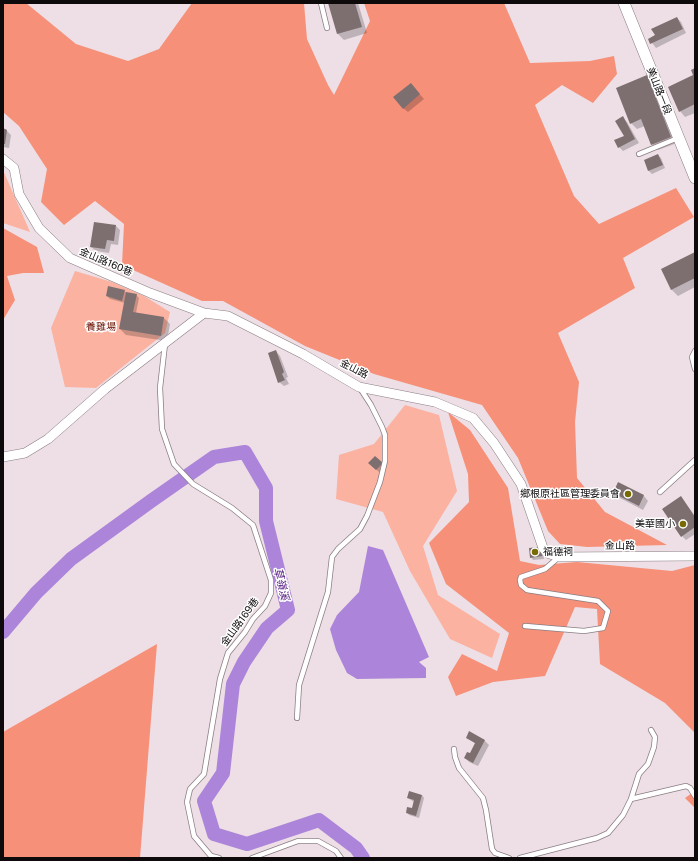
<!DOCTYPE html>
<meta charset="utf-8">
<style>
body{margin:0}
#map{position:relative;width:698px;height:861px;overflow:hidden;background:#eddfe5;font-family:"Public Sans",sans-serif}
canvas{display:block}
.frame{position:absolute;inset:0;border:4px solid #0e0a0c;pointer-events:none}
</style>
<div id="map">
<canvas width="698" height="861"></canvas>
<div class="frame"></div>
</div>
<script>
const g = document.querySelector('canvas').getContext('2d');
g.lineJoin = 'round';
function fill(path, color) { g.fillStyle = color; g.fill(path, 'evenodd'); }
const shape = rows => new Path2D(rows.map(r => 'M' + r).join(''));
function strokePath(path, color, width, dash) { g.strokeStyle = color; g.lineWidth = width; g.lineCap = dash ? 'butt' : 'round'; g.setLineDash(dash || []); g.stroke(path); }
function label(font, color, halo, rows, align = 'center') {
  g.font = font + ' "Public Sans","Noto Sans TC",sans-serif'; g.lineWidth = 3; g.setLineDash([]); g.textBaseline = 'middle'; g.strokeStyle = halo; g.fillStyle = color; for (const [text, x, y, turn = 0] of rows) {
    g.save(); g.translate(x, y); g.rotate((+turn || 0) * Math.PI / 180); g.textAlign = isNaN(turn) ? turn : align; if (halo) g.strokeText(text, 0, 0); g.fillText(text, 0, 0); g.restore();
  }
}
const green = shape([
 [3,170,30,232,3,223],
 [75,271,112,282,144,296,170,312,165,333,96,388,65,387,51,328],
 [405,405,439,415,457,491,423,546,438,595,500,634,492,658,450,639,410,571,383,512,336,499,339,455,374,444]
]);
const forest = shape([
 [3,3,26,3,76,44,128,61,159,49,192,3,304,3,307,39,328,85,334,95,370,21,364,3,504,3,530,63,590,61,614,56,617,74,593,103,562,85,535,105,574,196,599,224,676,188,694,217,623,258,635,288,558,333,579,382,575,422,577,478,605,512,667,545,587,547,560,544,548,531,518,458,482,405,374,374,305,346,223,301,202,301,122,265,124,224,95,201,64,225,41,202,47,169,19,126,3,112],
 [3,228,37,247,44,273,23,273,7,276,15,300,3,320],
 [448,412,470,430,508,488,520,561,539,565,577,562,672,571,695,565,695,733,665,703,600,664,597,609,575,607,545,676,493,682,456,696,448,677,462,654,497,671,509,633,446,584,429,543,469,502,468,474],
 [157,644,140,858,3,858,3,732],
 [695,791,695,808,685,798]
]);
const water = shape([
 [368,546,383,550,429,657,419,662,426,668,426,678,357,679,347,673,336,650,330,629,337,615,359,592]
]);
const shadow = shape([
 [329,3,358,3,367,33,344,40,338,34],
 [677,18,681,22,686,33,656,48,649,39,656,36],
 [695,70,695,113,685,117,680,111,694,76],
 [647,76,653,82,677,143,658,150,652,144,645,126,637,129,631,123],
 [415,89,424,99,408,112,403,108],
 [623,118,627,122,639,143,623,151,619,147,625,136],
 [3,129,6,130,11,135,9,148,3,147],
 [658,155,661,158,665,168,652,174,649,171,645,161],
 [116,226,120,230,118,245,111,244,109,253,96,251,91,247],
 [695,253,695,287,678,296,672,290,662,270],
 [124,291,127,293,136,295,139,298,136,313,164,318,170,324,167,341,126,335,120,329,125,303,110,299,107,296],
 [276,351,280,356,288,377,286,378,289,384,284,386,279,382],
 [375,457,385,466,379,472,369,463],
 [619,484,644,496,648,501,643,510,618,497,614,493],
 [681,497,695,516,695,534,686,540,682,536],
 [543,551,544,559,533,560,531,557],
 [469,733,485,741,489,745,478,766,469,762,465,758,470,754,476,744,467,737],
 [422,795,424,798,419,818,409,815,407,812,412,810,414,802,408,798]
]);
const river = shape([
 [3,632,36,593,71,559,151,501,214,457,245,452,266,488,266,521,288,610,267,628,244,662,233,684,223,773,204,801,214,834,247,844,319,820,356,848,363,858]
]);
const building = shape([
 [328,3,355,3,362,27,337,34],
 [677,17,683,29,650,44,648,39,655,35,651,29],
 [695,68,695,104,679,112,668,87,693,75,691,70],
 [647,75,671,137,651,145,641,119,630,124,616,88],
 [411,83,420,94,403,109,393,97],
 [623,116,635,139,618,148,614,140,624,136,615,121],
 [3,128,7,130,5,144,3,144],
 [658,154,663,165,648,171,644,160],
 [94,222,116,225,114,241,107,240,105,249,90,247],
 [695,252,695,278,671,290,661,269],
 [108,286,125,290,122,301,106,296],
 [126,292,137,294,133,312,164,317,161,336,119,329],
 [276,350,284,372,282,374,285,380,278,383,268,353],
 [375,456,383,463,376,470,368,463],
 [618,482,644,495,639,506,613,493],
 [681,496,695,517,695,527,681,537,662,509],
 [541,547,542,556,530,558,529,548],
 [469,731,485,740,473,763,464,758,467,752,470,753,475,743,466,738],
 [409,791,422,795,416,816,406,813,407,807,412,808,414,800,407,798]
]);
const service = shape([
 [321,3,327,28],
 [639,154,678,138],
 [165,344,160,388,162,429,174,464,193,484,232,508,253,525,271,580,271,593,265,606,253,619,245,632,228,653,220,679,204,774,190,789,187,802,194,836,211,856,219,858],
 [695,351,692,357,695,369],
 [660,492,695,460],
 [525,626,584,631,603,628,608,611,598,601,527,590,521,585,520,580,521,577,545,569,559,557],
 [297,718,299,685,328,592,332,557,338,549,360,529,367,516,380,482,385,461,385,435,382,427,371,405,360,388],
 [454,749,455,757,459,768,483,798,486,810,492,849,495,853,509,858],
 [631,799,639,774,648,764,654,747,655,737,651,730],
 [252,858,298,841,318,841,336,851,341,858],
 [520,858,597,838,608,833,623,815,631,799,686,786,690,788,695,796]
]);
const minor = shape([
 [3,159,14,168,19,194,39,228,70,258,150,293,204,313],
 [3,457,25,453,48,439,105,389,204,313,228,316,303,354,359,387,435,402,473,418,494,443,521,484,543,548,547,553,559,557,695,556]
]);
const tertiary = shape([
 [624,3,695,178]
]);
const markers = [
 [628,494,4,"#786b04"],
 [683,524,4,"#786b04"],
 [535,552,4,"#786b04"]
];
const streetNames = [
 ["美山路一段",659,91,68],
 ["金山路160巷",106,262,23],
 ["金山路",354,369,27],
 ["金山路",620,546],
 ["金山路169巷",240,622,-54]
];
const parkNames = [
 ["養雞場",101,327]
];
const poiNames = [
 ["鄉根原社區管理委員會",620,494],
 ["美華國小",675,524],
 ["福德祠",543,552,"left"]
];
const waterNames = [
 ["草嶺溪",281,584,76]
];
fill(green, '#fbb2a1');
fill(forest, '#f69078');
fill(water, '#ac85db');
fill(shadow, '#0003');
strokePath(river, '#ac85db', 14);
fill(building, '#7d6f70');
strokePath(service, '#8a7d83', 6);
strokePath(minor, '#8a7d83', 10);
strokePath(tertiary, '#8a7d83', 12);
strokePath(service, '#fff', 4.5);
strokePath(minor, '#fff', 9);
strokePath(tertiary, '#fff', 11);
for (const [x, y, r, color] of markers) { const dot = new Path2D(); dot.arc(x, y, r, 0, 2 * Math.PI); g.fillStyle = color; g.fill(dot); strokePath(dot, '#fff', 1.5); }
label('10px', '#0e0a0c', '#fff', streetNames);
label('10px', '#6b1000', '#fff', parkNames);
label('10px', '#0e0a0c', '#fff', poiNames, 'right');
label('italic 11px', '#4d137a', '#fff', waterNames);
</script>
